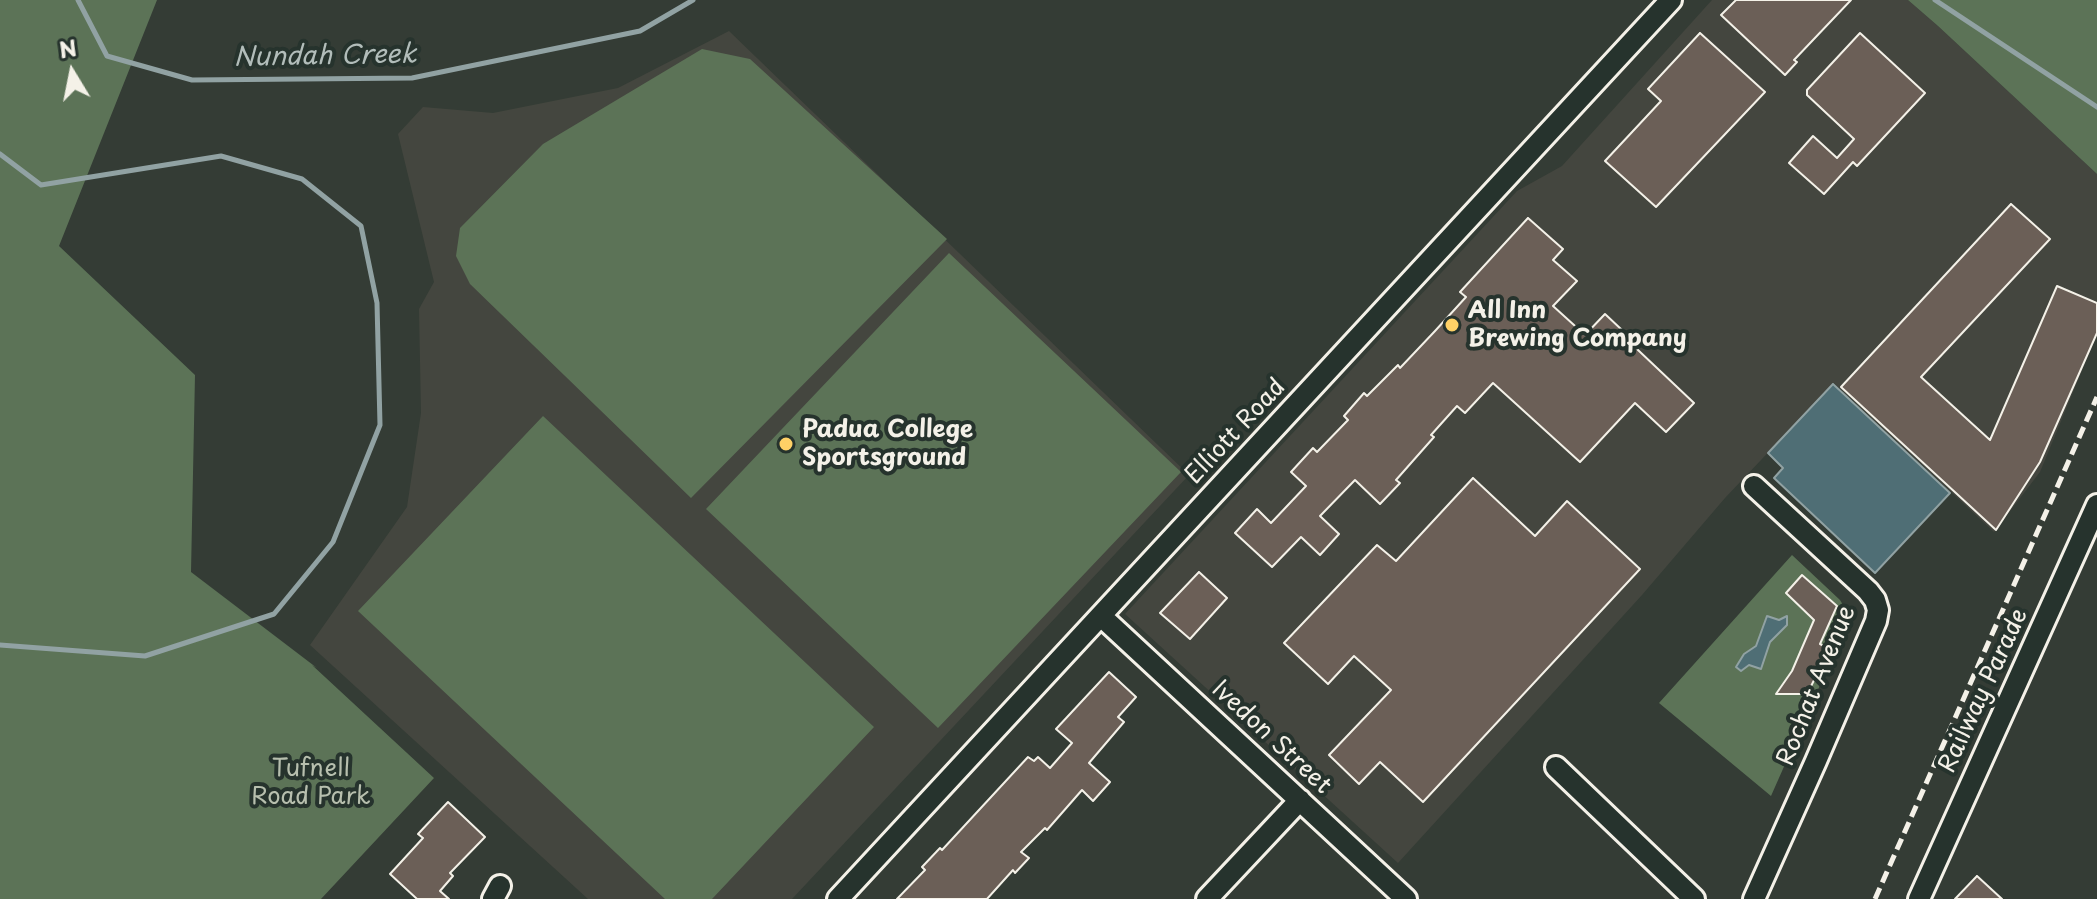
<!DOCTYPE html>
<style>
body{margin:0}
#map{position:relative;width:2097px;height:899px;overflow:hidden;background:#343c35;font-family:"Playpen Sans",sans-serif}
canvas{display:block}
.north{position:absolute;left:32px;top:32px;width:80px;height:80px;-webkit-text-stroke:6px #26332d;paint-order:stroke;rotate:350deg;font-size:22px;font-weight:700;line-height:32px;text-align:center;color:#f4f1e8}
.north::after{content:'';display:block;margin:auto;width:28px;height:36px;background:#f4f1e8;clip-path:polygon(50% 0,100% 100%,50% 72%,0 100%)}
</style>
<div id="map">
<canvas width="2097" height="899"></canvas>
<div class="north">N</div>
</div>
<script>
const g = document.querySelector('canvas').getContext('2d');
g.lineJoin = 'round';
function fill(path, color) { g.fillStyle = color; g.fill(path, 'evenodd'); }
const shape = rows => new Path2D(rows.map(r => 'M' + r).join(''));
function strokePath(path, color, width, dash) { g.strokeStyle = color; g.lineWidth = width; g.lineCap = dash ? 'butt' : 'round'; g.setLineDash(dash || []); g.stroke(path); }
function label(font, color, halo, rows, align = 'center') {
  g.font = font + ' "Playpen Sans",sans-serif'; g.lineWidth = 8; g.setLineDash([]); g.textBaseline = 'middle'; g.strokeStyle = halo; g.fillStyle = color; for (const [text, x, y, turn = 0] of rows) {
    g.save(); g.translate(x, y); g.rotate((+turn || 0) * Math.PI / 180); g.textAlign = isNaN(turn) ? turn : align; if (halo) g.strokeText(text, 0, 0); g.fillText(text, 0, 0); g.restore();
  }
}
const built = shape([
 [1712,0,1908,0,1938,26,2097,174,2097,334,2040,472,1994,532,1834,383,1725,498,1642,595,1398,863,1125,614,1517,191,1562,166],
 [729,31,1189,475,792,899,588,899,310,645,407,507,421,413,419,309,434,282,398,134,423,107,493,113,618,88]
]);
const green = shape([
 [0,0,157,0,59,246,195,375,191,572,317,668,312,665,434,778,321,899,0,899],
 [1908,0,2097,0,2097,174,1938,26],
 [702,49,750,59,947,239,691,498,470,284,456,256,460,228,543,144],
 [949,253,1181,472,938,728,706,509],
 [543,416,874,727,712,899,665,899,358,611],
 [1792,555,1840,600,1847,612,1836,649,1771,796,1659,703]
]);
const water = shape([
 [1833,384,1950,493,1875,573,1774,478,1783,468,1768,453,1833,384],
 [1767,616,1779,620,1787,616,1787,625,1770,642,1761,669,1749,665,1741,671,1736,667,1744,654,1756,646,1767,616]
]);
const stream = shape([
 [78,0,107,56,192,80,412,78,640,31,693,0],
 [1935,0,2097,107],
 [0,154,41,185,221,156,302,179,361,226,377,303,380,425,333,542,274,614,145,656,0,645]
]);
const building = shape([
 [1736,0,1851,0,1794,60,1797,62,1785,75,1721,15,1736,0],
 [1700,33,1765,92,1656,207,1605,161,1661,101,1648,89,1700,33],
 [1860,33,1925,93,1857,166,1853,162,1824,194,1789,163,1813,136,1837,158,1854,139,1807,95,1807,90,1860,33],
 [2011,204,2050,239,1921,377,1990,440,2057,286,2097,303,2097,333,2040,462,1996,530,1841,387,2011,204],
 [1528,218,1563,249,1553,260,1577,281,1553,306,1585,335,1605,314,1622,330,1620,333,1694,403,1666,432,1635,403,1580,462,1493,383,1465,413,1457,406,1431,435,1434,437,1396,480,1400,483,1380,504,1355,480,1320,516,1339,534,1320,555,1301,537,1272,567,1235,533,1257,509,1271,523,1306,486,1291,472,1313,448,1317,452,1348,420,1344,416,1364,393,1367,396,1398,365,1400,368,1435,331,1466,297,1460,292,1528,218],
 [1473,478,1535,536,1567,501,1640,569,1423,802,1380,762,1359,784,1329,755,1391,690,1354,656,1328,684,1284,643,1377,545,1396,561,1473,478],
 [1199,572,1227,598,1190,639,1160,613,1199,572],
 [1802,575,1837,606,1820,644,1830,649,1807,694,1776,694,1792,671,1814,620,1786,593,1802,575],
 [1109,672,1136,697,1118,717,1124,722,1089,763,1110,782,1093,801,1082,790,1047,830,1045,828,1021,852,1029,858,1015,873,1013,870,987,899,897,899,925,870,922,867,940,848,942,850,1028,757,1034,761,1038,757,1050,768,1072,743,1056,729,1109,672],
 [448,802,485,837,450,873,453,876,440,891,449,899,417,899,390,874,423,838,418,834,448,802],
 [1977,876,2002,899,1955,899,1977,876]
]);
const minor = shape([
 [1101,616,1406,899],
 [1556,767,1694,899],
 [493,899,500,886],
 [838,899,1671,0],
 [1207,899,1300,800],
 [1754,899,1816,761,1876,621,1878,610,1875,600,1868,591,1754,486],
 [1919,899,2097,505]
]);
const rail = shape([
 [1875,899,2097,397]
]);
const markers = [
 [1452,325,8,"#ffd166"],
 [786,444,8,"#ffd166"]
];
const poiNames = [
 ["All Inn",1468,311],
 ["Brewing Company",1468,339],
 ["Padua College",802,430],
 ["Sportsground",802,458]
];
const streetNames = [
 ["Elliott Road",1236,432,-47],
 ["Rochat Avenue",1817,686,-68],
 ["Railway Parade",1984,691,-65],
 ["Ivedon Street",1271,738,43]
];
const parkNames = [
 ["Tufnell",311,769],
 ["Road Park",311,797]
];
const waterNames = [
 ["Nundah Creek",325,57,-1]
];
fill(built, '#44463f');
fill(green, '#5c7357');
fill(water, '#4f6e75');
strokePath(water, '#91a2a3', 2);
strokePath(stream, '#91a2a3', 5);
fill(building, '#6b5f57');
strokePath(building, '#f4f1e8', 2);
strokePath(minor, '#f4f1e8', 26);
strokePath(minor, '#26332d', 20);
strokePath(rail, '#f4f1e8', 5, [12, 6]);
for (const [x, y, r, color] of markers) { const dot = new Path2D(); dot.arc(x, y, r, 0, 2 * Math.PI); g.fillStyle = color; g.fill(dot); strokePath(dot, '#26332d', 3); }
label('bold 24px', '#f4f1e8', '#26332d', poiNames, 'left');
label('24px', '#f4f1e8', '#26332d', streetNames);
label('24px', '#b7bfae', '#26332d', parkNames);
label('italic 26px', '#b2bdba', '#26332d', waterNames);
</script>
